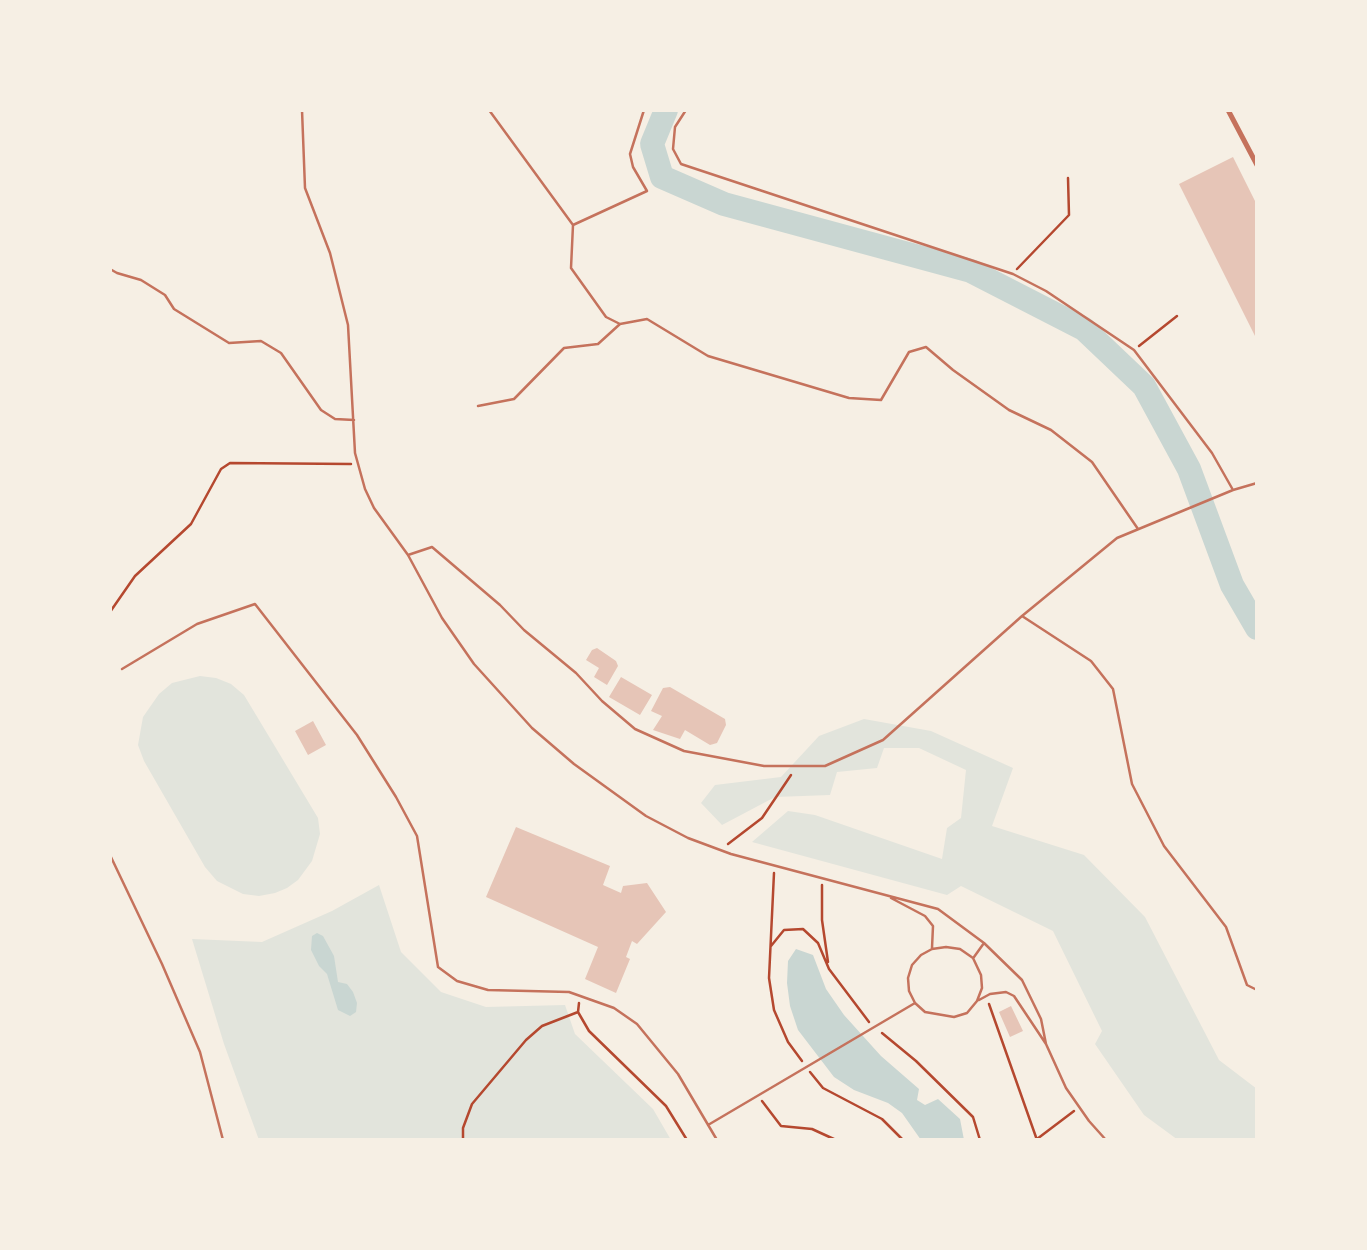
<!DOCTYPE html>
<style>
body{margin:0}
#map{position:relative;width:1367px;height:1250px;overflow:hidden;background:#f6efe4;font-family:Barlow,sans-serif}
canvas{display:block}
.frame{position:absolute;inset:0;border:112px solid #f6efe4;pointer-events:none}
</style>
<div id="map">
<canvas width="1367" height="1250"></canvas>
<div class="frame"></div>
</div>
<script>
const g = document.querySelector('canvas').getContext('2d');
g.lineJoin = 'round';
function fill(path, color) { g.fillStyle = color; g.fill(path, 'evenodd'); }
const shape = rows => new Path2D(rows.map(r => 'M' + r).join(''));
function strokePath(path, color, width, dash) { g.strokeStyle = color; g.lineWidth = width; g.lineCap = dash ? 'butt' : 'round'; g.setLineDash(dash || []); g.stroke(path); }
const green = shape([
 [200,676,216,678,231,684,244,695,318,818,320,834,312,861,298,880,287,888,275,893,259,896,243,894,217,881,205,867,144,761,138,745,143,717,159,694,172,683],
 [864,719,931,731,1013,768,992,826,1084,855,1145,917,1219,1060,1257,1089,1257,1140,1178,1140,1144,1115,1095,1044,1102,1031,1053,931,961,886,947,895,752,842,788,811,815,815,942,859,947,828,961,818,966,770,919,748,884,748,877,768,837,772,830,795,775,797,722,825,701,803,715,785,781,777,819,736],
 [379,885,401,952,441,992,486,1007,565,1005,575,1034,653,1109,671,1140,259,1140,224,1044,192,939,262,942,332,911]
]);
const water = shape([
 [317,933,323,936,334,956,338,982,347,984,353,992,357,1003,356,1012,350,1016,338,1010,327,974,319,966,311,950,312,936],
 [796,949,813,955,826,989,844,1015,881,1056,919,1089,917,1100,925,1105,938,1099,960,1119,964,1140,921,1140,902,1113,888,1103,854,1090,834,1077,798,1030,790,1006,787,983,788,961]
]);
const river = shape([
 [666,110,652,144,662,177,724,204,971,271,1084,329,1144,386,1189,469,1232,585,1257,628]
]);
const building = shape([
 [1233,157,1257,205,1257,340,1179,184],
 [597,648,616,661,618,666,607,685,594,677,599,668,586,660,592,650],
 [621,677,652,695,640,715,609,697],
 [670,687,725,719,726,725,717,743,710,745,685,730,680,739,653,730,662,716,651,711,663,688],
 [313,721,326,745,308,755,295,731],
 [516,827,610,866,603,885,621,893,623,886,647,883,666,912,637,944,632,941,626,957,630,959,616,993,585,979,598,947,486,897],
 [1011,1006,1023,1031,1010,1037,999,1012]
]);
const path = shape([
 [1017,269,1069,215,1068,178],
 [1139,346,1177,316],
 [110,612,135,576,191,524,221,469,230,463,351,464],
 [728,844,762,818,791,775],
 [774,873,769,978,774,1010,788,1042,802,1061],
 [822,885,822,920,828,962],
 [771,946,784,930,803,929,818,943,829,969,869,1022],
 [579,1003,578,1012,589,1031,666,1106,687,1140],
 [989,1004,1037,1140],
 [882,1033,916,1061,973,1117,980,1140],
 [810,1072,823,1088,882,1119,903,1140],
 [762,1101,781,1126,812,1129,836,1140],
 [1037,1139,1074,1111],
 [463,1140,463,1128,472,1104,526,1040,542,1026,578,1012]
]);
const service = shape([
 [302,110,305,188,330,253,348,325,355,453,365,489,374,508,408,555,442,618,474,664,532,728,574,764,646,816,688,838,731,854,938,909,984,943,1022,980,1041,1019,1046,1044],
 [489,110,573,225,571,268,606,317,620,324,647,319,708,356,849,398,881,400,909,352,926,347,953,370,1009,410,1051,430,1092,462,1138,529],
 [686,110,675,127,673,149,681,164,1013,274,1046,291,1134,350,1212,453,1233,490],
 [573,225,647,191,633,167,630,154,644,110],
 [110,269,117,273,141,280,165,295,174,309,229,343,261,341,281,353,321,410,335,419,354,420],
 [478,406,514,399,564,348,598,344,620,324],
 [408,555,432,547,500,605,524,630,576,673,602,701,635,729,684,751,764,766,825,766,883,740,1022,616,1117,538,1233,490,1257,483],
 [1022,616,1091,661,1113,689,1132,784,1164,846,1226,927,1247,985,1257,990],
 [122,669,197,624,255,604,357,735,396,797,417,836,438,967,457,981,488,990,569,992,614,1008,637,1024,678,1074,717,1140],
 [110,855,162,964,200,1052,223,1140],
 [891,898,925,916,933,926,932,948],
 [946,947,960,949,973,958,981,975,982,988,977,1001,967,1013,954,1017,925,1012,915,1003,909,991,908,978,912,965,921,955,932,949,946,947],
 [974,957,984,943],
 [979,1000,990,994,1006,992,1014,996,1046,1044,1066,1088,1089,1121,1106,1140],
 [708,1125,915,1003]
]);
const minor = shape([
 [1228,110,1257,165]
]);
fill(green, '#e2e4dc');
fill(water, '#c9d6d2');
strokePath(river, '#c9d6d2', 24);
fill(building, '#e6c5b7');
strokePath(path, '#b5482f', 2.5);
strokePath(service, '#c5725c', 2.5);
strokePath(minor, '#c5725c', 5);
</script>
